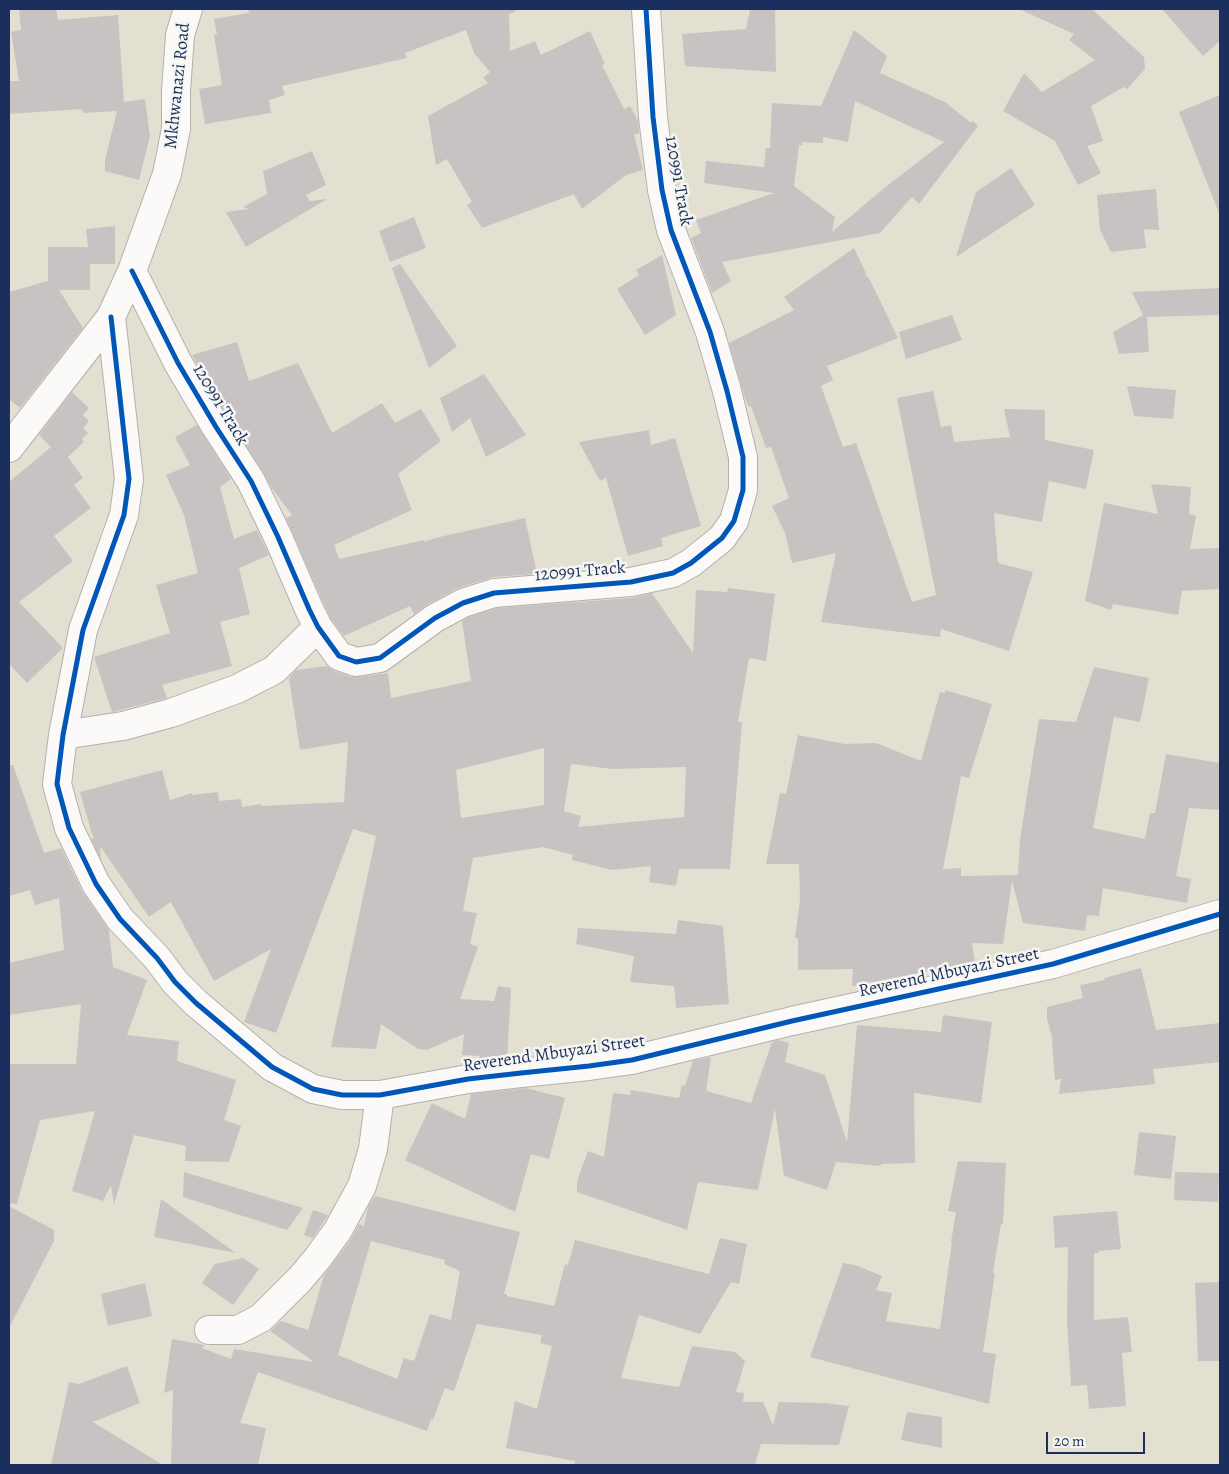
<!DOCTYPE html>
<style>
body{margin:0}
#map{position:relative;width:1229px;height:1474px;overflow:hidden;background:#e3e0d1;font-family:Alegreya,serif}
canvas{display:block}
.frame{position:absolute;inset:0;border:10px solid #1b2f5e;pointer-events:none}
.scale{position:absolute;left:1046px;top:1432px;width:99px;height:22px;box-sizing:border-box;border:2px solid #1b2f5e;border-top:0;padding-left:6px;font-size:15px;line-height:18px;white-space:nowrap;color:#1b2f5e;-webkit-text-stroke:4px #f6f6f2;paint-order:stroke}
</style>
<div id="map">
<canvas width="1229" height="1474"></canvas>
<div class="frame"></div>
<div class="scale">20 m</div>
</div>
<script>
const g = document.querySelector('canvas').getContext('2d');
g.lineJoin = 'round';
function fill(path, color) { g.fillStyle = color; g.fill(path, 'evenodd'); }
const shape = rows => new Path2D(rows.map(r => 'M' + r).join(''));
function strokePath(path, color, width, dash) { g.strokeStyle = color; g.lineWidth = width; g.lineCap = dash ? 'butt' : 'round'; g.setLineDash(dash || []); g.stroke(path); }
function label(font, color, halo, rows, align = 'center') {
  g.font = font + ' Alegreya,serif'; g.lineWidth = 5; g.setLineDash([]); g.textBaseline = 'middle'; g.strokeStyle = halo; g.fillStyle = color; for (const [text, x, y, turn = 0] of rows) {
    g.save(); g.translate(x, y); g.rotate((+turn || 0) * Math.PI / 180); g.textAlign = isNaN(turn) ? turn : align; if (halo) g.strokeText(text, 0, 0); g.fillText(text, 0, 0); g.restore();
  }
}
const building = shape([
 [19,9,56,9,58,20,118,15,124,102,145,99,150,136,139,180,105,171,105,160,117,111,83,113,82,109,9,114,9,81,19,81,11,32,21,30],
 [248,9,515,9,515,12,509,14,510,51,535,41,541,55,590,31,605,64,602,65,624,109,630,106,638,121,639,134,634,134,643,170,626,175,582,209,574,194,482,228,467,205,472,202,447,159,436,165,428,116,488,83,483,78,490,72,474,53,466,30,405,53,407,58,282,86,285,95,269,100,271,113,205,124,199,89,222,85,214,35,217,34,214,19,249,13],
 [750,9,775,9,776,72,685,66,682,34,746,29],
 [1019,9,1092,9,1144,57,1145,69,1127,89,1124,87,1091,106,1103,141,1087,146,1101,173,1078,185,1055,141,1003,111,1024,73,1042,92,1095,60,1069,40,1074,34],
 [1162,9,1220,9,1220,41,1203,56],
 [854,30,887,56,880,73,945,102,970,122,973,121,978,126,919,204,912,197,880,233,722,262,731,281,712,293,691,238,701,233,696,220,774,193,704,183,706,161,764,167,766,148,770,148,772,103,821,106],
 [855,101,944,142,888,185,832,232,835,217,794,186,799,145,802,145,802,142,823,143,823,137,848,142],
 [1220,95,1220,212,1219,213,1179,112],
 [312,151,326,185,306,195,310,201,327,199,246,247,226,212,249,209,243,207,267,194,263,171],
 [1011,168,1035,205,956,257,976,192],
 [1156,189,1159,230,1144,229,1146,248,1111,252,1100,230,1097,195],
 [414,217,426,248,390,262,379,231],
 [115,226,115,264,90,264,90,290,59,290,83,328,20,408,9,399,9,292,48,281,48,247,88,247,86,229],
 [854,248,866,273,865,274,869,278,898,338,827,366,833,380,821,386,843,447,856,443,912,602,936,595,897,398,933,391,941,427,951,425,954,442,1010,437,1004,409,1045,410,1045,440,1094,450,1086,489,1049,481,1042,522,994,513,998,563,1033,572,1009,651,941,629,940,637,821,622,836,553,792,563,785,533,772,506,789,498,771,447,766,448,751,406,749,407,745,398,729,343,794,310,784,297],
 [662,255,676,315,645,335,617,289,639,275,636,270],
 [400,264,457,346,429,368,392,268],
 [1220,288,1220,315,1147,317,1149,352,1119,354,1113,332,1143,315,1132,292],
 [952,315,962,340,906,359,899,332],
 [237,342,249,381,298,363,332,433,382,403,395,423,421,409,441,441,398,474,412,510,334,545,339,559,424,540,425,542,435,538,525,518,537,574,493,577,458,588,428,604,414,614,410,606,344,636,331,619,323,602,286,518,292,515,271,487,264,473,229,419,192,355],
 [484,374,526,435,486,457,470,418,452,432,440,398],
 [1127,386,1176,390,1173,419,1134,416],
 [72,392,89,408,83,415,89,421,83,428,88,433,82,439,84,442,68,457,83,478,74,485,91,508,54,536,73,561,19,602,63,648,27,683,9,664,9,482,51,447,39,435],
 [197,425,231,479,220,487,234,539,257,530,269,555,239,568,250,614,220,622,232,666,162,685,167,698,112,712,94,657,170,633,156,585,198,573,184,515,166,475,190,465,175,437],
 [649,430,651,445,675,438,701,526,661,538,663,546,628,556,606,478,600,481,579,442],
 [1151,484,1191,487,1189,514,1196,516,1190,549,1220,548,1220,589,1182,591,1178,615,1113,604,1111,610,1085,601,1104,503,1158,514],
 [728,588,775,594,766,661,749,658,738,722,742,722,730,869,679,869,676,886,649,882,651,866,612,870,572,860,573,855,543,847,473,858,463,911,477,913,470,944,478,947,460,999,494,1001,498,986,511,988,507,1059,479,1062,480,1056,462,1055,464,1034,427,1050,418,1049,381,1024,376,1049,331,1047,376,836,353,829,276,1033,244,1022,271,949,214,981,171,902,149,917,100,846,101,859,91,839,94,838,92,834,80,792,162,770,170,800,192,793,192,795,218,792,219,801,241,799,242,807,261,804,261,806,344,802,348,742,300,750,289,678,296,670,327,666,334,671,351,677,358,677,388,673,391,698,471,681,462,621,469,617,497,608,632,598,652,593,693,653,696,590,727,592],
 [544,748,544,805,461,818,456,770],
 [571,764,612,769,686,767,684,817,578,827,581,816,564,811],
 [1094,667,1149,678,1140,722,1114,717,1093,828,1145,839,1150,813,1155,813,1166,754,1220,763,1220,810,1189,808,1176,876,1191,879,1187,903,1103,888,1099,916,1087,915,1085,931,1023,923,1012,881,1003,944,972,943,975,962,852,986,853,969,798,970,798,938,795,938,800,900,799,864,766,864,780,793,786,794,798,735,845,744,876,743,921,761,940,692,945,693,945,690,992,704,969,778,961,776,943,869,961,868,961,876,1018,875,1020,839,1039,719,1076,722],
 [9,765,13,765,44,853,61,848,82,891,109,930,113,967,147,980,127,1035,179,1041,177,1061,236,1080,224,1120,241,1126,229,1162,185,1161,186,1146,134,1135,114,1205,111,1185,103,1201,72,1191,95,1111,40,1120,17,1204,9,1203,9,1064,76,1064,81,1004,9,1015,9,963,64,950,59,898,35,905,30,890,9,896],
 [678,920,723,926,729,1004,676,1008,674,986,630,982,634,956,576,944,578,928,676,934],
 [1141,968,1156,1030,1220,1023,1220,1062,1153,1069,1155,1084,1059,1094,1061,1079,1055,1080,1052,1043,1053,1042,1047,1018,1047,1007,1083,998,1080,985,1105,980,1104,978],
 [943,1015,992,1022,981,1103,914,1093,915,1163,881,1164,881,1166,836,1162,827,1190,784,1176,775,1109,758,1190,698,1182,687,1230,577,1192,577,1181,588,1151,604,1157,613,1093,630,1095,631,1090,679,1098,682,1085,685,1086,693,1061,711,1057,706,1091,751,1103,772,1042,778,1040,789,1043,785,1062,825,1075,847,1142,857,1025,941,1032],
 [526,1088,565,1098,549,1159,531,1154,515,1212,405,1160,432,1103,465,1119,471,1094],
 [1139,1132,1176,1136,1171,1179,1134,1175],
 [958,1161,1006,1163,1003,1224,1001,1224,993,1273,995,1273,983,1352,996,1354,989,1404,810,1357,843,1263,855,1265,882,1276,876,1290,892,1293,886,1321,940,1329,952,1242,951,1242,956,1212,948,1211],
 [184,1172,303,1208,287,1230,183,1197],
 [1175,1172,1219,1173,1218,1202,1174,1200],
 [375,1196,520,1232,504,1294,507,1294,507,1296,554,1306,565,1264,568,1265,575,1240,709,1274,720,1238,747,1244,739,1284,731,1282,700,1334,639,1315,621,1378,679,1387,692,1346,735,1352,745,1361,736,1392,744,1393,743,1402,763,1402,773,1425,779,1402,825,1403,849,1406,839,1445,761,1444,755,1465,574,1465,575,1461,506,1448,515,1401,537,1409,552,1346,540,1343,542,1335,477,1324,454,1391,445,1388,433,1420,431,1419,427,1431,258,1372,240,1423,266,1428,258,1465,171,1465,173,1390,164,1393,172,1339,205,1345,202,1348,231,1359,234,1349,314,1362,270,1331,281,1321,308,1330,324,1275,351,1239,359,1224,364,1226,368,1207],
 [371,1241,445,1260,444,1264,460,1271,451,1320,430,1314,414,1361,404,1358,397,1379,338,1355],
 [161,1199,236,1253,154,1237],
 [9,1206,54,1230,54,1241,9,1328],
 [313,1210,328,1215,313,1238,304,1235],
 [1117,1211,1121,1249,1098,1251,1098,1253,1094,1253,1094,1320,1128,1317,1132,1352,1122,1353,1126,1406,1089,1409,1087,1385,1071,1386,1067,1322,1068,1247,1055,1248,1053,1216],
 [243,1258,259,1269,233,1305,202,1283,215,1264],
 [1220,1282,1220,1361,1198,1361,1195,1283],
 [145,1283,152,1316,108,1326,101,1294],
 [127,1366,140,1403,93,1422,163,1465,51,1465,69,1382,79,1384],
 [907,1412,942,1417,942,1448,901,1440]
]);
const minor = shape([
 [132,271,178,363,216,427,251,481,278,537,309,609,318,627,339,656,356,662,380,658,435,618,463,603,494,593,631,582,673,573,691,563,722,538,734,521,743,490,743,457,727,391,710,332,671,230,662,190,653,117,646,9],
 [111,317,129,479,124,515,83,630,63,735,57,784,69,828,96,884,120,919,157,958,175,982,196,1003,272,1067,313,1089,342,1095,380,1095,468,1079,521,1073,589,1066,632,1060,792,1021,1053,964,1220,914],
 [9,448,111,317,132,271,167,174,176,129,176,91,180,35,188,9],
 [63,735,123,726,171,713,237,689,274,670,318,627],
 [209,1330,238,1330,261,1318,300,1279,317,1259,338,1230,362,1186,373,1149,380,1095]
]);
const cycleway = shape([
 [132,271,178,363,216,427,251,481,278,537,309,609,318,627,339,656,356,662,380,658,435,618,463,603,494,593,631,582,673,573,691,563,722,538,734,521,743,490,743,457,727,391,710,332,671,230,662,190,653,117,646,9],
 [111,317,129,479,124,515,83,630,63,735,57,784,69,828,96,884,120,919,157,958,175,982,196,1003,272,1067,313,1089,342,1095,380,1095,468,1079,521,1073,589,1066,632,1060,792,1021,1053,964,1220,914]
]);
const streetNames = [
 ["Mkhwanazi Road",178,86,-84],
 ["120991 Track",678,181,80],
 ["120991 Track",220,405,59],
 ["120991 Track",580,572,-5],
 ["Reverend Mbuyazi Street",949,973,-12],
 ["Reverend Mbuyazi Street",554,1054,-8]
];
fill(building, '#c9c2c3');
strokePath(minor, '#b2b1ac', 30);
strokePath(minor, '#fbfaf8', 28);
strokePath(cycleway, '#0057b8', 5);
label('18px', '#1b2f5e', '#f6f6f2', streetNames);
</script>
